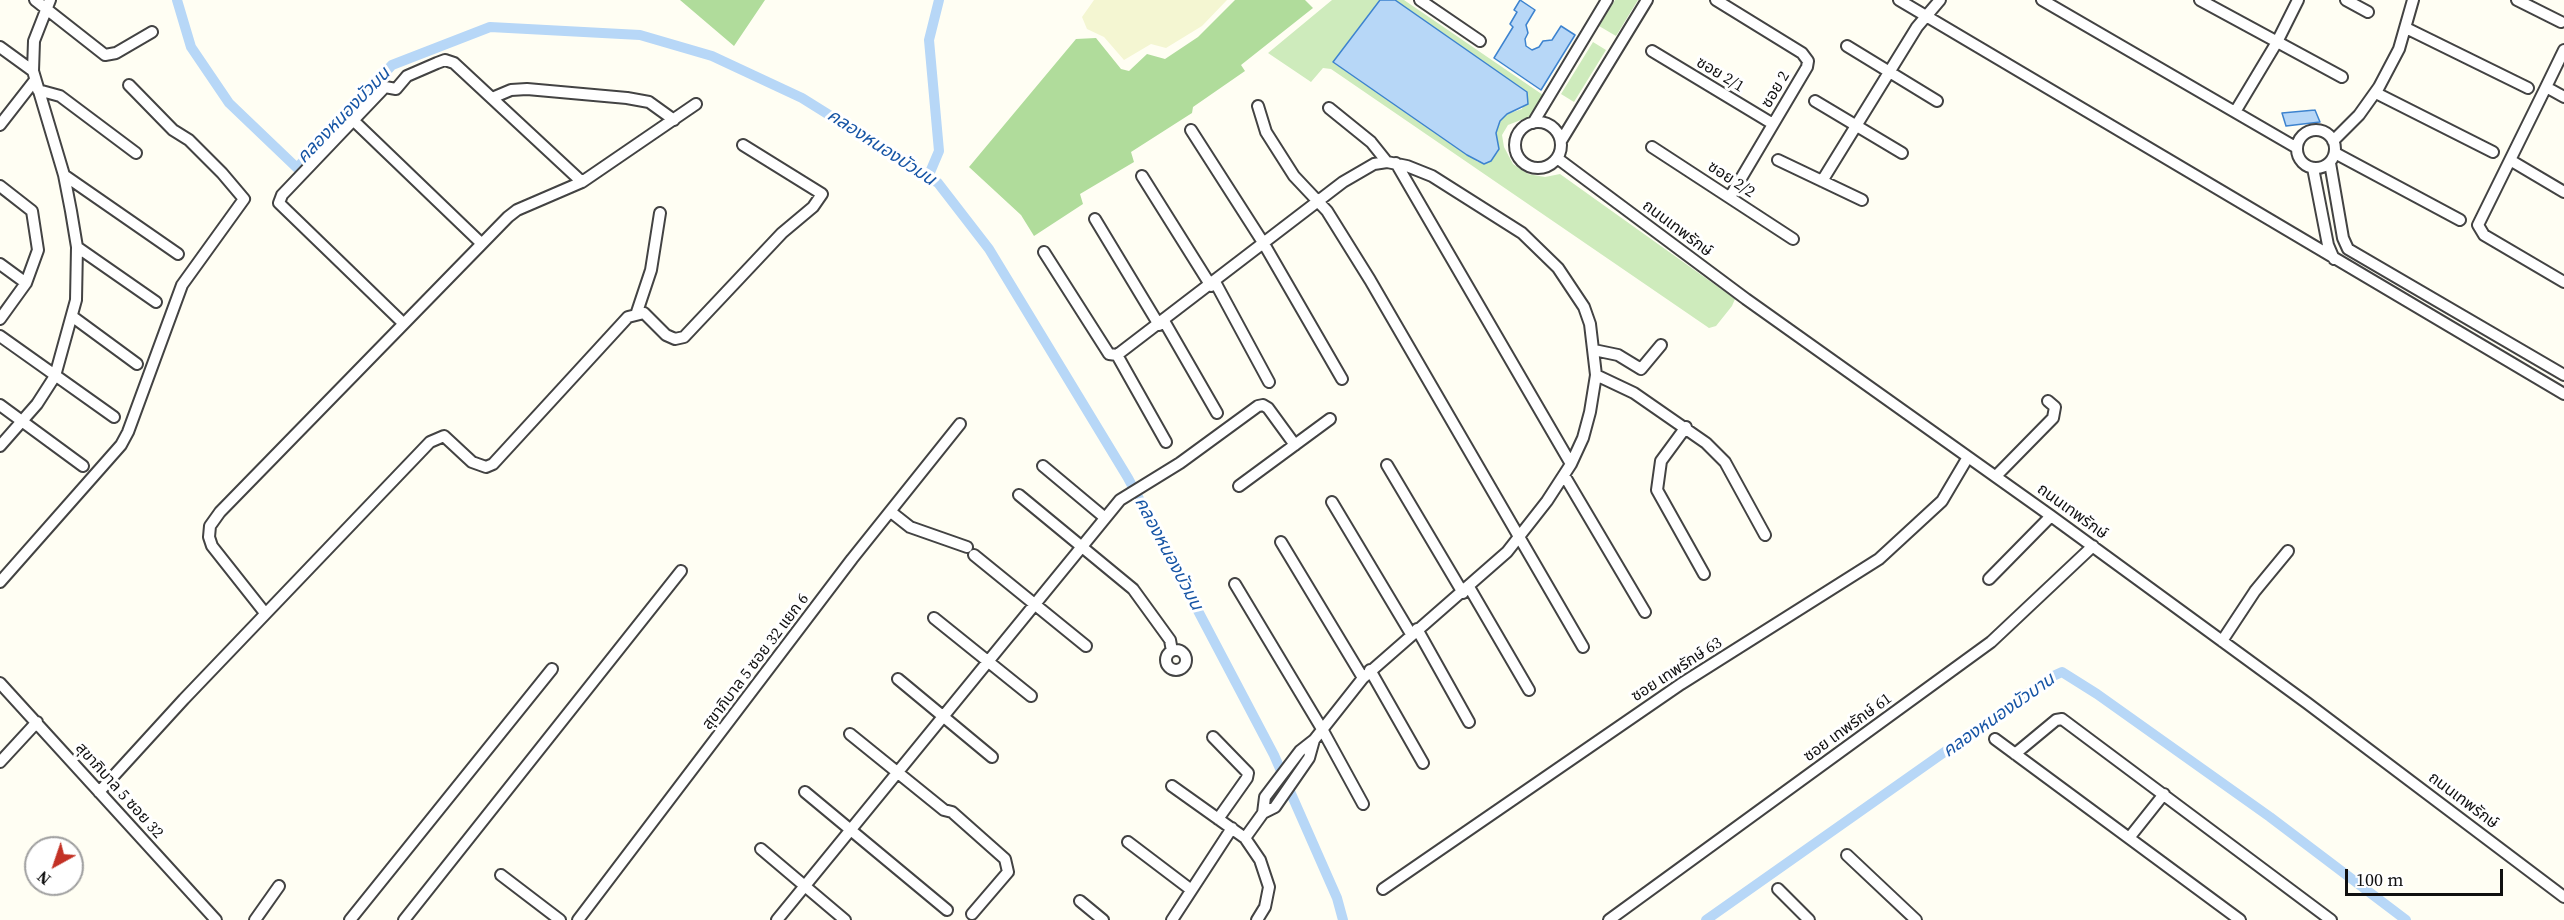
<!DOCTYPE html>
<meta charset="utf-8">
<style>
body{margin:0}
#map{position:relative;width:2564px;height:920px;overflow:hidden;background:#fffef3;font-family:"Source Serif 4",serif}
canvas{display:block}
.north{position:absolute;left:24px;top:836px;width:60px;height:60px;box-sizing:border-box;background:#fff;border:2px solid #9f9f9f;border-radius:50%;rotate:220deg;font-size:16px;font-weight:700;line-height:24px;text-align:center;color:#101010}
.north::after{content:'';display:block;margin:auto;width:21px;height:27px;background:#c33125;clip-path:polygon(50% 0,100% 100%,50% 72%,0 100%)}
.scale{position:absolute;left:2345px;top:869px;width:158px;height:27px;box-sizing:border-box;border:3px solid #101010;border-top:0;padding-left:8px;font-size:18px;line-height:21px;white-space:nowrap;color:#101010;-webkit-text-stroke:4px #fff;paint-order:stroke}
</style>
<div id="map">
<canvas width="2564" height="920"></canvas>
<div class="north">N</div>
<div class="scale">100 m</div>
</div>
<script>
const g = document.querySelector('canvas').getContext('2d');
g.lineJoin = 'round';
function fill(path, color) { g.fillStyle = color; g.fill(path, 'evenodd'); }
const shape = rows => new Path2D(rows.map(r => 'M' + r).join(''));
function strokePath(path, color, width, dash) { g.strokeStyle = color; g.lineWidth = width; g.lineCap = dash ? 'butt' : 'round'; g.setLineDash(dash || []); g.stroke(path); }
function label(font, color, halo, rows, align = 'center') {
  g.font = font + ' "Source Serif 4","Noto Sans Thai",serif'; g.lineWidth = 6; g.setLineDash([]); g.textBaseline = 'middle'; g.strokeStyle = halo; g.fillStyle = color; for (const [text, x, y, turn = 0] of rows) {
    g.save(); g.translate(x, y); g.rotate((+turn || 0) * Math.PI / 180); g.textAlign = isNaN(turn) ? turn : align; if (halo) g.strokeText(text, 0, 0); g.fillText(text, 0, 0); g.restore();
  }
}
const farmland = shape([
 [1094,0,1227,0,1202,26,1166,48,1151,44,1124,60,1104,37,1087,29,1082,17]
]);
const green = shape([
 [1332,0,1380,0,1333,62,1478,162,1488,163,1498,152,1496,133,1500,121,1507,114,1522,109,1527,92,1395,0,1404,0,1543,95,1531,116,1508,125,1502,135,1504,147,1513,164,1528,174,1545,177,1560,174,1735,299,1732,306,1716,326,1709,328,1331,69,1323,68,1311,82,1268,53],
 [1615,0,1638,0,1616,36,1599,26],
 [1593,42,1606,50,1574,102,1561,94]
]);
const forest = shape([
 [680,0,765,0,734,46],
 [1235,0,1305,0,1313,8,1241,65,1245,71,1193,107,1192,113,1131,152,1134,162,1080,194,1083,204,1034,236,1021,215,969,167,1076,39,1096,38,1121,69,1129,71,1147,54,1165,59,1198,37]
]);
const water = shape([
 [1380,0,1395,0,1527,92,1528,104,1507,114,1500,121,1496,133,1499,149,1491,161,1484,164,1467,155,1333,62,1380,0],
 [1520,0,1535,10,1526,25,1528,33,1525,39,1526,46,1532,50,1539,47,1543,41,1552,40,1561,26,1575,35,1541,90,1494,58,1513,27,1510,24,1517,12,1514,10,1520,0],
 [2315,110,2320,122,2286,126,2282,113,2315,110]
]);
const canal = shape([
 [177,0,191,47,229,103,297,168,392,65,490,27,640,35,712,56,802,98,938,183,989,249,1128,478,1274,755,1337,898,1343,920],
 [928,177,939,151,929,40,939,0],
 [1706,920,2051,677,2062,672,2097,694,2270,817,2406,920]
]);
const minor = shape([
 [35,0,105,55,116,53,152,32],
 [1420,0,1480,41],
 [1716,0,1802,53,1808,61,1807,67,1730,197],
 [1899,0,2564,394],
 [2042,0,2297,148],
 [2200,0,2342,77],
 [2346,0,2368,12],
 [2517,0,2561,22],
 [2406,28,2528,88],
 [1847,46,1937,101],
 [0,47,33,71],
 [1652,51,1773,124],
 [2546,87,2564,50],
 [38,90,60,96,136,153],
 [2376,93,2493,152],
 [2564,97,2546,87,2478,225,2484,235,2564,282],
 [492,98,511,90,527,89,627,98,649,102,674,120],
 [1815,101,1902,153],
 [1258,106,1266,132,1294,176,1327,211,1370,280,1583,647],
 [1329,108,1371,142,1387,162],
 [2235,112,2277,42,2298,0],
 [354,121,481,243],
 '1515 145a23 23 0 1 1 46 0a23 23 0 1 1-46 0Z',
 [1533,123,1607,0],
 [0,125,35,80],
 '2297 149a19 19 0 1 1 38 0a19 19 0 1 1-38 0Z',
 [1191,130,1264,244,1342,379],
 [1561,141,1647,0],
 [2333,141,2359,115,2379,87,2399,49,2413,0],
 [1652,147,1793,239],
 [2335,153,2460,220],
 [1557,158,1746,299,2051,516,2307,703,2564,897],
 [1778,160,1862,200],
 [2510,160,2564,192],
 [1396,163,1571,464],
 [2330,163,2343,238,2348,249,2564,375],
 [2313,168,2328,245,2334,259],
 [64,175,178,254],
 [1142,176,1211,286],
 [1822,181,1917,27,1940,0],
 [0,186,32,211,38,250,26,283,0,319],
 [1095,219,1159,325],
 [77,247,156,302],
 [1044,252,1109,354,1117,355,1343,182,1374,164,1387,162,1407,166,1432,176,1522,233,1558,268,1584,307,1590,324,1596,375,1590,412,1583,438,1571,464,1547,501,1507,552,1363,678,1314,740,1309,758,1275,807,1263,813,1245,838],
 [0,264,26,283],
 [1215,282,1269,382],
 [637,312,651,270,660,213],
 [73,317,137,364],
 [1164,321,1217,413],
 [403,323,279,203,282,195,385,87,396,89,407,76,437,63,445,60,454,63,582,182],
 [0,336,114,417],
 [1594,350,1618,355,1641,369,1661,345],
 [1117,355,1166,442],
 [1596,375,1634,393,1706,443,1725,462,1765,535],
 [0,405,83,466],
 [1686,427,1661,461,1657,490,1704,574],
 [0,446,37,404,55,376,76,300,77,247,71,211,64,175,33,71,34,41,50,0],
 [1387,465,1463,593],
 [1043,466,1104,517],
 [1564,475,1645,612],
 [1996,476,2053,418,2055,407,2048,401],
 [1239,486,1330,419],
 [1019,495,1133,589,1170,640,1172,651],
 [1332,502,1411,634],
 [891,512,910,527,967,547],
 [1281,542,1363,678],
 [974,555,1086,646],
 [1989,579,2051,516],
 [0,582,121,445,128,432,182,285,244,199,222,173,189,140,173,130,129,85],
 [1235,584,1322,729,1363,804],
 [1469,587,1529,690],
 [265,613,212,546,209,537,210,526,220,512,508,217,517,210,582,182,696,104],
 [934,618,1031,696],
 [1417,629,1469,722],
 [2222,641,2255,591,2288,551],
 '1166 660a10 10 0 1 1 20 0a10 10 0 1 1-20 0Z',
 [1370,670,1423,763],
 [898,679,992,757],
 [0,683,216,920],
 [850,734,944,810,952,812,1005,859,1008,872,972,914],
 [1213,737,1248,773,1247,778,1218,819],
 [1995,739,2240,920],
 [2015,754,2056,720,2062,719,2331,920],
 [0,762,37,722],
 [1172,786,1245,838,1260,860,1269,887,1265,907,1257,920],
 [99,792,184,699,430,442,444,436,472,462,486,467,493,464,628,317,644,313,666,335,675,339,684,337,782,233,813,207,822,194,743,145],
 [805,792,947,910],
 [1263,813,1265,797,1300,751,1314,740],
 [2129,838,2164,794],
 [1128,842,1190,889],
 [761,849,845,920],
 [1847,855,1916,920],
 [501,875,560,920],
 [1383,889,1681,684,1879,559,1942,501,1968,457],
 [1778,889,1809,920],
 [1080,901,1103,920],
 [255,920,279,886],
 [350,920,552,669],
 [404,920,681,571],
 [578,920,852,559,960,424],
 [777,920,1120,500,1180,463,1258,406,1263,405,1268,408,1295,445],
 [1172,920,1232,828],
 [1609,920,1991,642,2093,546]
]);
const streetNames = [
 ["ซอย 2/1",1720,75,31],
 ["ซอย 2",1776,90,-59],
 ["ซอย 2/2",1731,180,33],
 ["ถนนเทพรักษ์",1677,229,37],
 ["ถนนเทพรักษ์",2072,512,36],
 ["สุขาภิบาล 5 ซอย 32 แยก 6",756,662,-53],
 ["ซอย เทพรักษ์ 63",1677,670,-33],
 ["ซอย เทพรักษ์ 61",1848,728,-36],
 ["สุขาภิบาล 5 ซอย 32",119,791,48],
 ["ถนนเทพรักษ์",2463,801,37]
];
const waterNames = [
 ["คลองหนองบัวมน",344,116,-46],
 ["คลองหนองบัวมน",881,148,33],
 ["คลองหนองบัวมน",1168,554,62],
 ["คลองหนองบัวบาน",1999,716,-35]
];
fill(farmland, '#f4f6d2');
fill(green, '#ceebbc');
fill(forest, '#b0dc9b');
fill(water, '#b7d7f7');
strokePath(water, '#3d83cf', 1.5);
strokePath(canal, '#b7d7f7', 10);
strokePath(minor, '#434343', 14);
strokePath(minor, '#fff', 10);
label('16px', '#101010', '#fff', streetNames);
label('italic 18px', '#1755a5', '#fff', waterNames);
</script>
